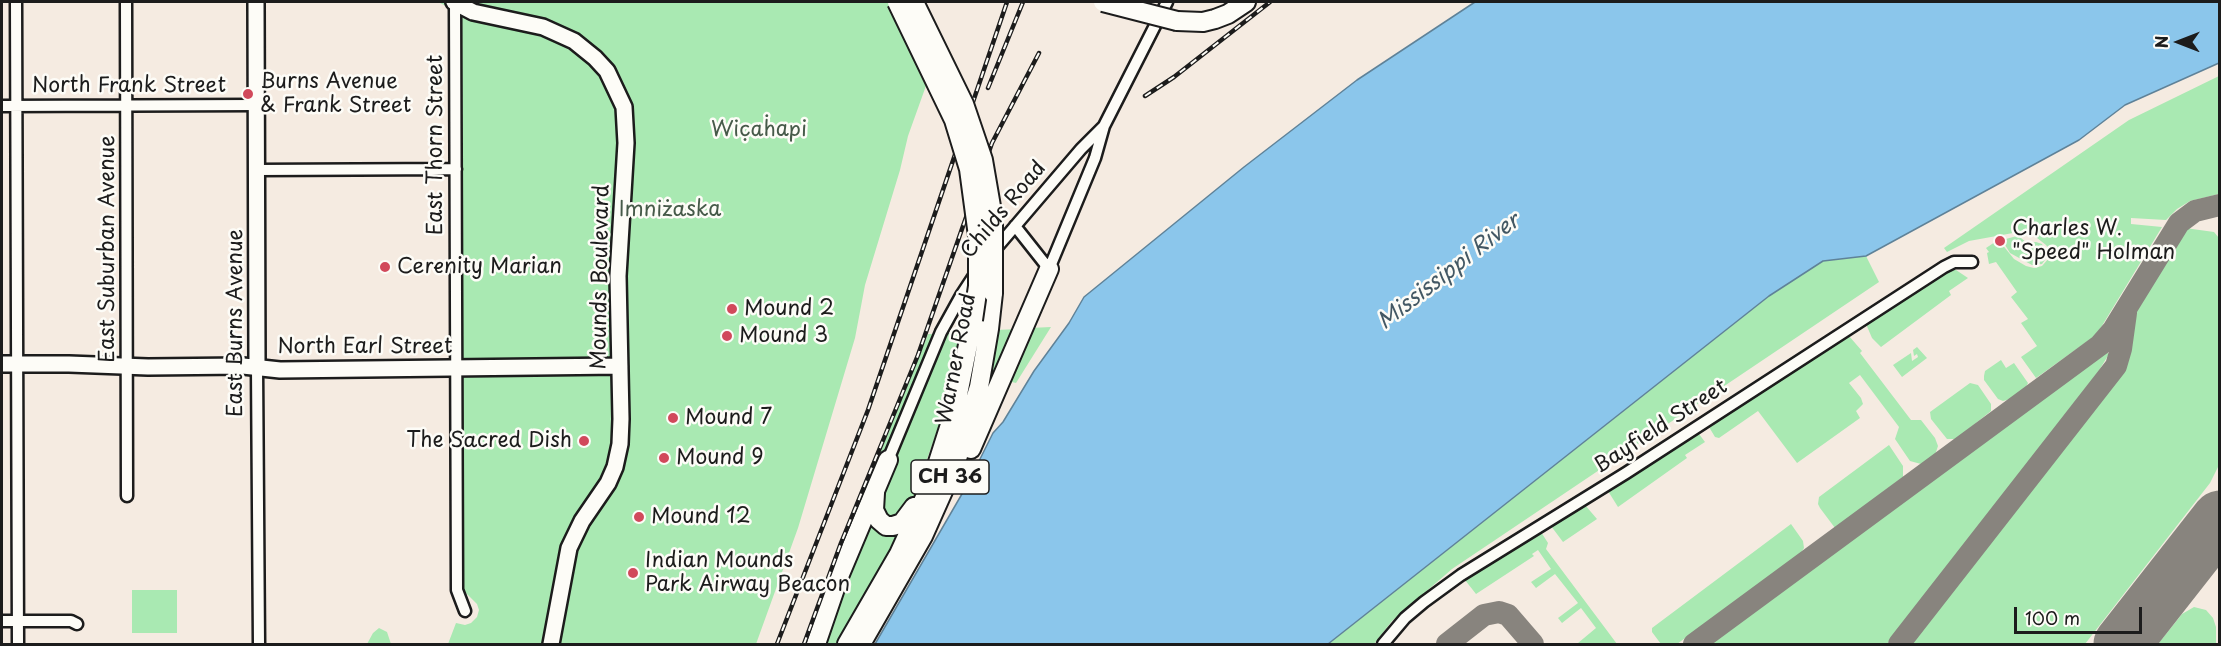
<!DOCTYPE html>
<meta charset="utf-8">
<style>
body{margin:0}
#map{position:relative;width:2221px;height:646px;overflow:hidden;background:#f5ebe1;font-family:"Playpen Sans",sans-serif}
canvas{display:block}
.frame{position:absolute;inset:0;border:3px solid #1c1c1c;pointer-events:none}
.north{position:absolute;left:2149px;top:12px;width:60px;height:60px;-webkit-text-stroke:4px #fdfcf7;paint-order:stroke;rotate:270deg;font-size:16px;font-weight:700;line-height:24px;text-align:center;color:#1c1c1c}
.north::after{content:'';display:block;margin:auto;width:21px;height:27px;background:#1c1c1c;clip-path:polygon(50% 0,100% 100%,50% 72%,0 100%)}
.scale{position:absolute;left:2014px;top:607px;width:128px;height:27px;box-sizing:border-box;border:3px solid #1c1c1c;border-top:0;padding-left:8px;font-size:18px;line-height:21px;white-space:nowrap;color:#1c1c1c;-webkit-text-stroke:4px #fdfcf7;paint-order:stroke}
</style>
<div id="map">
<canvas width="2221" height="646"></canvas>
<div class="frame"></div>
<div class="north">N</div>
<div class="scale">100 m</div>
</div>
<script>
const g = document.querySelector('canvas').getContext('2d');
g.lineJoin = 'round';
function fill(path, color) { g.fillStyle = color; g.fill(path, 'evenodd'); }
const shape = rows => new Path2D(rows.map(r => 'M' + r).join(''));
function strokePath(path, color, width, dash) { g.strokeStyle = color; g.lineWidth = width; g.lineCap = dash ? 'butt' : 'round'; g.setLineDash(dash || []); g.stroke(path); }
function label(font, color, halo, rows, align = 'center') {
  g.font = font + ' "Playpen Sans",sans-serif'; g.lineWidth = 5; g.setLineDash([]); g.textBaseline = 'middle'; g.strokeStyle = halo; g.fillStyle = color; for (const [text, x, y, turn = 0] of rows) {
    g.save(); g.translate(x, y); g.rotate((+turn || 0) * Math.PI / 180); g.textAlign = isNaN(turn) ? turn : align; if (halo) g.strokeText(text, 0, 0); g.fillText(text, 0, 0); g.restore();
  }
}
const green = shape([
 [438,2,889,2,927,83,908,136,900,170,865,285,855,338,798,528,756,644,448,644,456,623,465,625,471,623,477,617,479,610,477,604,465,592,463,586,462,14],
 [2219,76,2219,194,2190,201,2177,209,2166,220,2131,218,2131,224,2162,227,2100,329,2092,338,2036,378,2021,357,2037,346,2021,323,2028,319,2011,297,2017,292,1996,262,1989,264,1987,253,1989,252,1986,248,1995,242,2001,243,2014,259,2026,266,2034,268,2042,266,2049,258,2049,249,2046,245,2032,234,2023,235,2013,233,1969,241,1947,252,1944,248,2129,120],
 [2185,228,2214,232,2219,238,2218,461,2218,467,2210,483,2085,644,1912,644,2121,374,2128,357,2138,306],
 [2017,236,2021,238,2027,243,2036,242,2042,244,2047,257,2042,264,2032,265,2010,253,2002,240],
 [1866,256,1879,282,1452,569,1392,621,1374,644,1328,644,1769,296,1823,261],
 [1949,270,1956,270,1968,278,1949,291,1951,295,1881,347,1872,338,1866,324],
 [1051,327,1016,383,1012,382,996,414,1030,328],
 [1018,329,977,418,996,330],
 [963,332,944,411,913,499,904,517,885,517,879,501,946,333],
 [928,334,934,334,842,559,845,540],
 [1849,336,1862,351,1860,353,1911,420,1921,420,1935,438,1938,446,1935,455,1921,464,1910,461,1895,439,1899,427,1860,375,1849,383,1861,398,1863,404,1856,411,1860,418,1797,463,1758,411,1719,438,1715,437,1709,427],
 [1917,347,1927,358,1902,377,1893,365,1911,353,1912,361,1918,357,1917,354,1914,356,1913,350],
 [2106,352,2109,354,2098,372,1887,644,1710,644],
 [2001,360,2006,368,2014,363,2028,383,2026,387,2010,399,2003,401,1998,399,1984,380,1984,376,1985,371],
 [1970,383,1978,385,1991,404,1991,411,1956,439,1947,439,1931,419,1930,412],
 [1699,434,1705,442,1685,455,1687,458,1618,507,1608,491],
 [1889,445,1903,466,1903,477,1835,528,1820,508,1818,504,1819,497],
 [1585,505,1597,519,1563,542,1551,526],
 [868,515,898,533,883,571,840,644,820,644],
 [1791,524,1803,541,1804,548,1800,554,1677,644,1661,644,1652,632,1652,628],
 [1541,532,1548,543,1546,549,1617,644,1579,644,1578,643,1596,628,1581,608,1562,623,1558,618,1578,603,1555,574,1536,588,1531,582,1551,569,1538,550,1532,554,1534,556,1476,594,1465,580],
 [132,590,177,590,177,633,132,633],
 [2194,607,2206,610,2213,618,2216,627,2216,644,2158,644,2182,614],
 [379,628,387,632,391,644,367,644,373,633]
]);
const water = shape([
 [1475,2,2219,2,2219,63,2125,105,2079,140,1866,256,1823,261,1769,296,1328,644,875,644,966,487,993,433,1003,422,1034,371,1069,323,1084,297,1244,167,1357,80,1475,2]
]);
const taxiway = shape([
 [1447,644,1484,615,1499,612,1508,615,1533,644],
 [1694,644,2100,345,2113,330,2179,223,2195,211,2220,205],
 [1899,644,2116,366,2121,349,2126,313]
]);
const runway = shape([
 [2122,644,2220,519]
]);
const street = shape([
 [16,2,18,644],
 [126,2,127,496],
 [455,2,457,590,465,611],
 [2,106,256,105],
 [257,170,456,169],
 [1015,226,1049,269,1095,158,1104,126,1167,2],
 [993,252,1081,149,1104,126],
 [257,368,259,644],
 [888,460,941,332,962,294,977,271],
 [2,621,71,621,77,624],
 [1383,644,1405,618,1424,602,1461,575,1626,473,1944,267,1954,262,1972,262]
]);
const secondary = shape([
 [256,2,257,368],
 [454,2,473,12,543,27,574,41,595,58,607,71,624,107,626,143,618,276,621,419,620,444,615,467,608,483,582,521,569,548,551,644],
 [2,364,69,364,148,367,243,366,280,370,620,366]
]);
const highway = shape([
 [1177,21,1203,22,1215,19,1228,14,1246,2],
 [971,449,1049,269],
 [875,493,874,510,879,520,886,526,893,526,902,523,914,507],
 [816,644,840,574,888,460],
 [847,644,899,554,931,484,955,409,973,320],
 [861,644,923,536,956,462,979,387,989,329,993,293]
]);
const rail = shape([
 [988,88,1023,2],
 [1145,96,1174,77,1270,2],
 [777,644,868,410,1007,2],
 [804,644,841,543,918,355,992,143,1039,53]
]);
const highwayBridge = shape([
 [897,2,954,120,969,169,978,236,978,286,973,320],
 [914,2,964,104,983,160,993,218,993,293],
 [1103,2,1177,21]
]);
const markers = [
 [248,94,6,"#d1495b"],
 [2000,241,6,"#d1495b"],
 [385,267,6,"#d1495b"],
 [732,309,6,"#d1495b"],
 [727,336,6,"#d1495b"],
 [673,418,6,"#d1495b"],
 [584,441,6,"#d1495b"],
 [664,458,6,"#d1495b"],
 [639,517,6,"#d1495b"],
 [633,573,6,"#d1495b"]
];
const shields = [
 [950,477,78]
];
const shieldNames = [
 ["CH 36",950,477]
];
const poiNames = [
 ["Burns Avenue",260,82],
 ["& Frank Street",260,106],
 ["Charles W.",2012,229],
 ["\"Speed\" Holman",2012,253],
 ["Cerenity Marian",397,267],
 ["Mound 2",744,309],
 ["Mound 3",739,336],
 ["Mound 7",685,418],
 ["The Sacred Dish",572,441,"right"],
 ["Mound 9",676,458],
 ["Mound 12",651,517],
 ["Indian Mounds",645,561],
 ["Park Airway Beacon",645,585]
];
const streetNames = [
 ["North Frank Street",129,86],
 ["East Thorn Street",436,145,-90],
 ["Childs Road",1004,210,-50],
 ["East Suburban Avenue",108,249,-90],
 ["Mounds Boulevard",601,277,-89],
 ["East Burns Avenue",236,323,-90],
 ["North Earl Street",365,347],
 ["Warner Road",957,359,-79],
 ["Bayfield Street",1661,427,-33]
];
const parkNames = [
 ["Wic̣aḣapi",759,130],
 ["Imniżaska",670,210]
];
const waterNames = [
 ["Mississippi River",1449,272,-38]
];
fill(green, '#a9e9b2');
fill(water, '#8bc6eb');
strokePath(water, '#5f8298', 1.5);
strokePath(taxiway, '#88847e', 22);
strokePath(runway, '#88847e', 57);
strokePath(street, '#1c1c1c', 15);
strokePath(secondary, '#1c1c1c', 20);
strokePath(highway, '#1c1c1c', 22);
strokePath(street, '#fdfcf7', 10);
strokePath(secondary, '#fdfcf7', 15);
strokePath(highway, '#fdfcf7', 18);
strokePath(rail, '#1c1c1c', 4.5);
strokePath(rail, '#fdfcf7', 2, [7]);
strokePath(highwayBridge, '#1c1c1c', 22, []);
strokePath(highwayBridge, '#fdfcf7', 18);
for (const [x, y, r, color] of markers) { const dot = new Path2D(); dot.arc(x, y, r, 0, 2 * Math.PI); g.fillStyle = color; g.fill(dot); strokePath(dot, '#fdfcf7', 2); }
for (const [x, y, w] of shields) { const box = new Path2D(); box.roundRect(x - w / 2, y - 17, w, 34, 4.5); g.fillStyle = '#fdfcf7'; g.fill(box); strokePath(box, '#1c1c1c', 1.5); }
label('bold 20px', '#1c1c1c', null, shieldNames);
label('21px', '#1c1c1c', '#fdfcf7', poiNames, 'left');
label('21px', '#1c1c1c', '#fdfcf7', streetNames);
label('21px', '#465a49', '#fdfcf7', parkNames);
label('italic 22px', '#435864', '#fdfcf7', waterNames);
</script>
